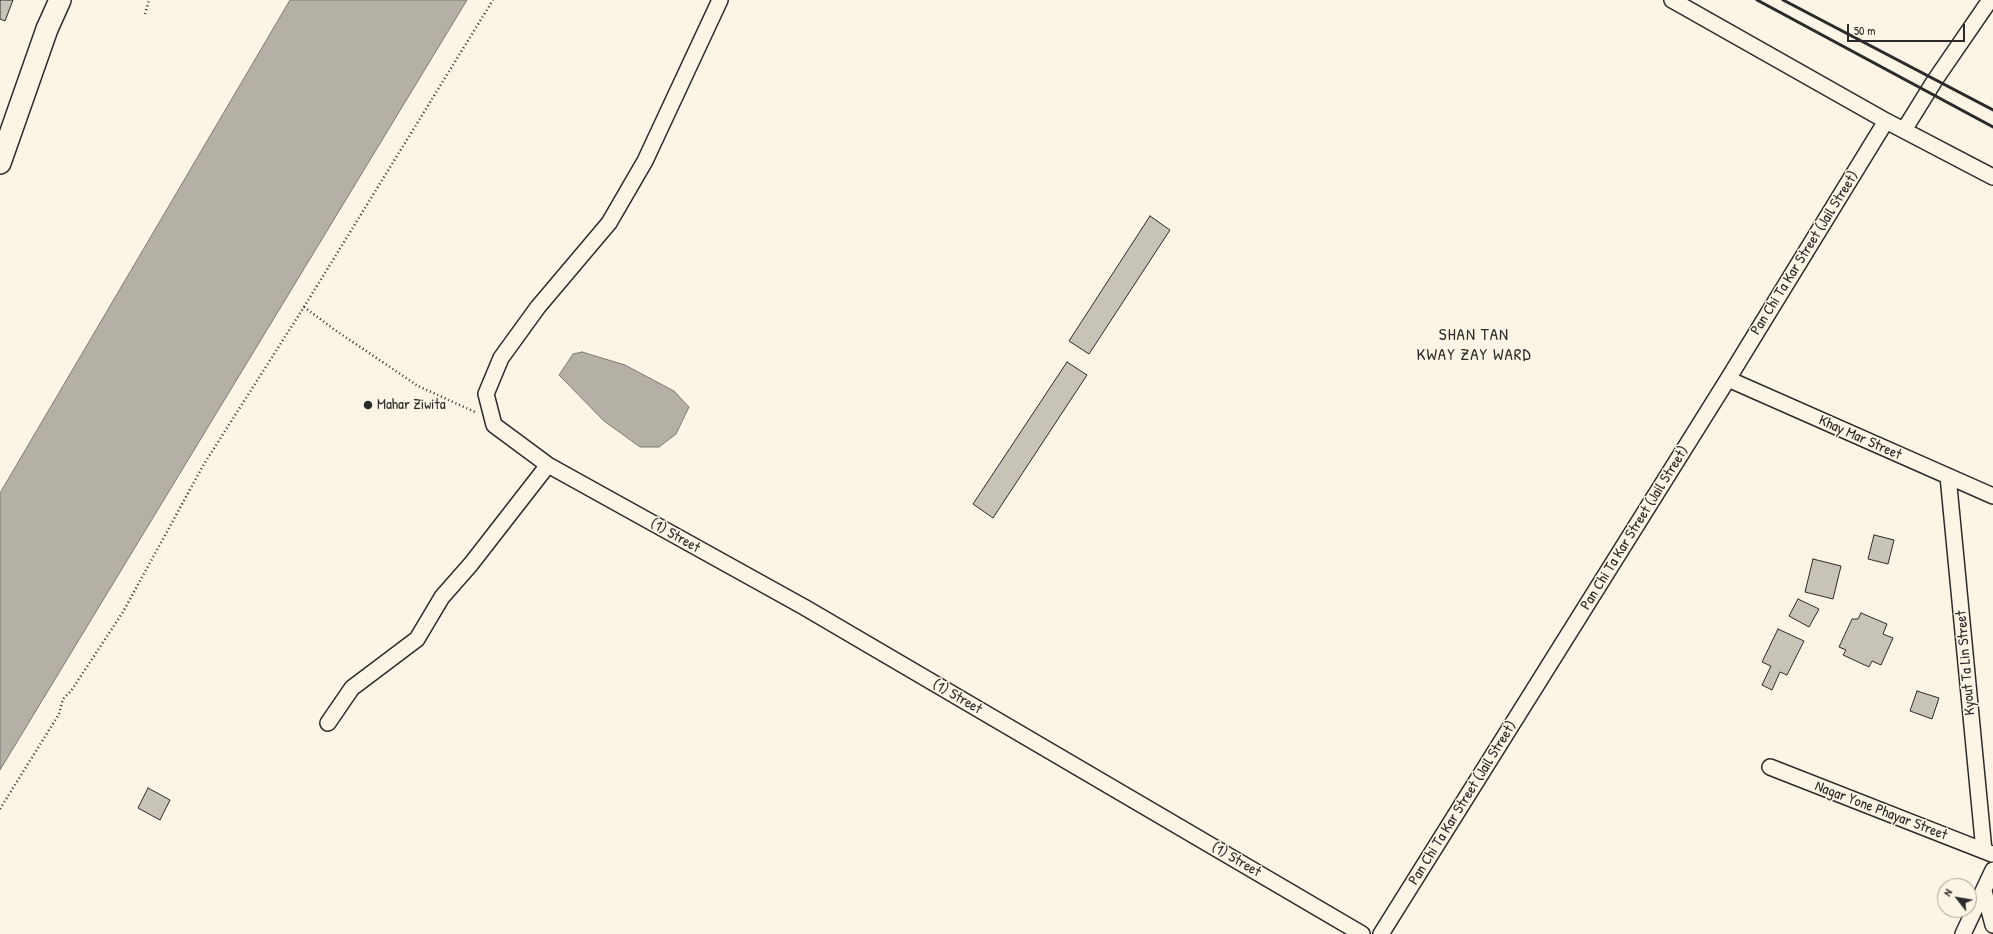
<!DOCTYPE html>
<style>
body{margin:0}
#map{position:relative;width:1993px;height:934px;overflow:hidden;background:#fcf5e5;font-family:"Patrick Hand",sans-serif}
canvas{display:block}
.north{position:absolute;left:1937px;top:878px;width:40px;height:40px;box-sizing:border-box;background:#fcf5e5;border:1px solid #a8a49b;border-radius:50%;rotate:301deg;font-size:11px;font-weight:700;line-height:16px;text-align:center;color:#2b2b2b}
.north::after{content:'';display:block;margin:auto;width:14px;height:18px;background:#2b2b2b;clip-path:polygon(50% 0,100% 100%,50% 72%,0 100%)}
.scale{position:absolute;left:1847px;top:24px;width:118px;height:18px;box-sizing:border-box;border:2px solid #2b2b2b;border-top:0;padding-left:5px;font-size:12px;line-height:14px;white-space:nowrap;color:#2b2b2b;-webkit-text-stroke:3px #fcf5e5;paint-order:stroke}
</style>
<div id="map">
<canvas width="1993" height="934"></canvas>
<div class="north">N</div>
<div class="scale">50 m</div>
</div>
<script>
const g = document.querySelector('canvas').getContext('2d');
g.lineJoin = 'round';
function fill(path, color) { g.fillStyle = color; g.fill(path, 'evenodd'); }
const shape = rows => new Path2D(rows.map(r => 'M' + r).join(''));
function strokePath(path, color, width, dash) { g.strokeStyle = color; g.lineWidth = width; g.lineCap = dash ? 'butt' : 'round'; g.setLineDash(dash || []); g.stroke(path); }
function label(font, color, halo, rows, align = 'center') {
  g.font = font + ' "Patrick Hand",sans-serif'; g.lineWidth = 3; g.setLineDash([]); g.textBaseline = 'middle'; g.strokeStyle = halo; g.fillStyle = color; for (const [text, x, y, turn = 0] of rows) {
    g.save(); g.translate(x, y); g.rotate((+turn || 0) * Math.PI / 180); g.textAlign = isNaN(turn) ? turn : align; if (halo) g.strokeText(text, 0, 0); g.fillText(text, 0, 0); g.restore();
  }
}
const water = shape([
 [290,0,467,0,0,770,0,493,290,0],
 [582,352,625,365,674,391,689,407,676,434,659,447,640,447,604,421,559,375,573,354,582,352]
]);
const building = shape([
 [0,0,13,0,5,21,0,19,0,0],
 [1150,216,1170,230,1089,354,1069,341,1150,216],
 [1067,362,1087,375,993,518,973,504,1067,362],
 [1874,535,1894,540,1888,564,1868,559,1874,535],
 [1813,559,1841,566,1833,599,1805,592,1813,559],
 [1798,599,1819,609,1809,627,1789,616,1798,599],
 [1861,613,1887,624,1883,634,1893,638,1881,665,1872,661,1869,667,1843,655,1846,650,1839,647,1852,619,1858,619,1861,613],
 [1778,629,1804,641,1787,675,1780,672,1772,690,1762,685,1771,666,1762,662,1778,629],
 [1917,691,1939,698,1932,719,1910,711,1917,691],
 [148,788,170,800,160,820,138,808,148,788]
]);
const path = shape([
 [145,14,149,0],
 [304,307,493,0],
 [0,809,59,714,63,699,71,691,123,612,204,464,304,307,335,330,418,386,475,412]
]);
const street = shape([
 [720,0,645,161,609,223,538,307,501,358,486,394,494,425,548,465,804,607,1362,934],
 [1672,0,1886,121,1993,177],
 [1904,130,1935,80,1990,0],
 [1728,379,1993,496],
 [1948,476,1984,851],
 [328,723,352,688,417,639,442,597,471,564,548,465],
 [1770,767,1992,854],
 [1984,891,1993,925],
 [1381,934,1728,379,1886,121],
 [1963,934,1993,870]
]);
const secondary = shape([
 [0,163,47,29,60,0]
]);
const rail = shape([
 [1757,0,1993,127],
 [1783,0,1993,110]
]);
const markers = [
 [368,405,5,"#2b2b2b"]
];
const streetNames = [
 ["Pan Chi Ta Kar Street (Jail Street)",1805,253,-58],
 ["Khay Mar Street",1860,438,24],
 ["Pan Chi Ta Kar Street (Jail Street)",1635,528,-58],
 ["(1) Street",675,536,29],
 ["Kyout Ta Lin Street",1966,663,-95],
 ["(1) Street",957,697,30],
 ["Pan Chi Ta Kar Street (Jail Street)",1463,803,-58],
 ["Nagar Yone Phayar Street",1881,811,21],
 ["(1) Street",1236,860,30]
];
const poiNames = [
 ["Mahar Ziwita",377,405]
];
const quarterNames = [
 ["SHAN TAN",1474,335],
 ["KWAY ZAY WARD",1474,355]
];
fill(water, '#b4b0a5');
strokePath(water, '#7d7b74', 1);
fill(building, '#c8c3b7');
strokePath(building, '#2b2b2b', 1);
strokePath(street, '#2b2b2b', 18);
strokePath(secondary, '#2b2b2b', 24);
strokePath(path, '#2b2b2b', 2.5, [1, 3]);
strokePath(street, '#fcf5e5', 15);
strokePath(secondary, '#fcf5e5', 21);
strokePath(rail, '#2b2b2b', 3);
for (const [x, y, r, color] of markers) { const dot = new Path2D(); dot.arc(x, y, r, 0, 2 * Math.PI); g.fillStyle = color; g.fill(dot); strokePath(dot, '#fcf5e5', 1.5); }
label('15px', '#2b2b2b', '#fcf5e5', streetNames);
label('15px', '#2b2b2b', '#fcf5e5', poiNames, 'left');
g.letterSpacing = '1px';
label('17px', '#2b2b2b', '#fcf5e5', quarterNames);
g.letterSpacing = '0px';
</script>
